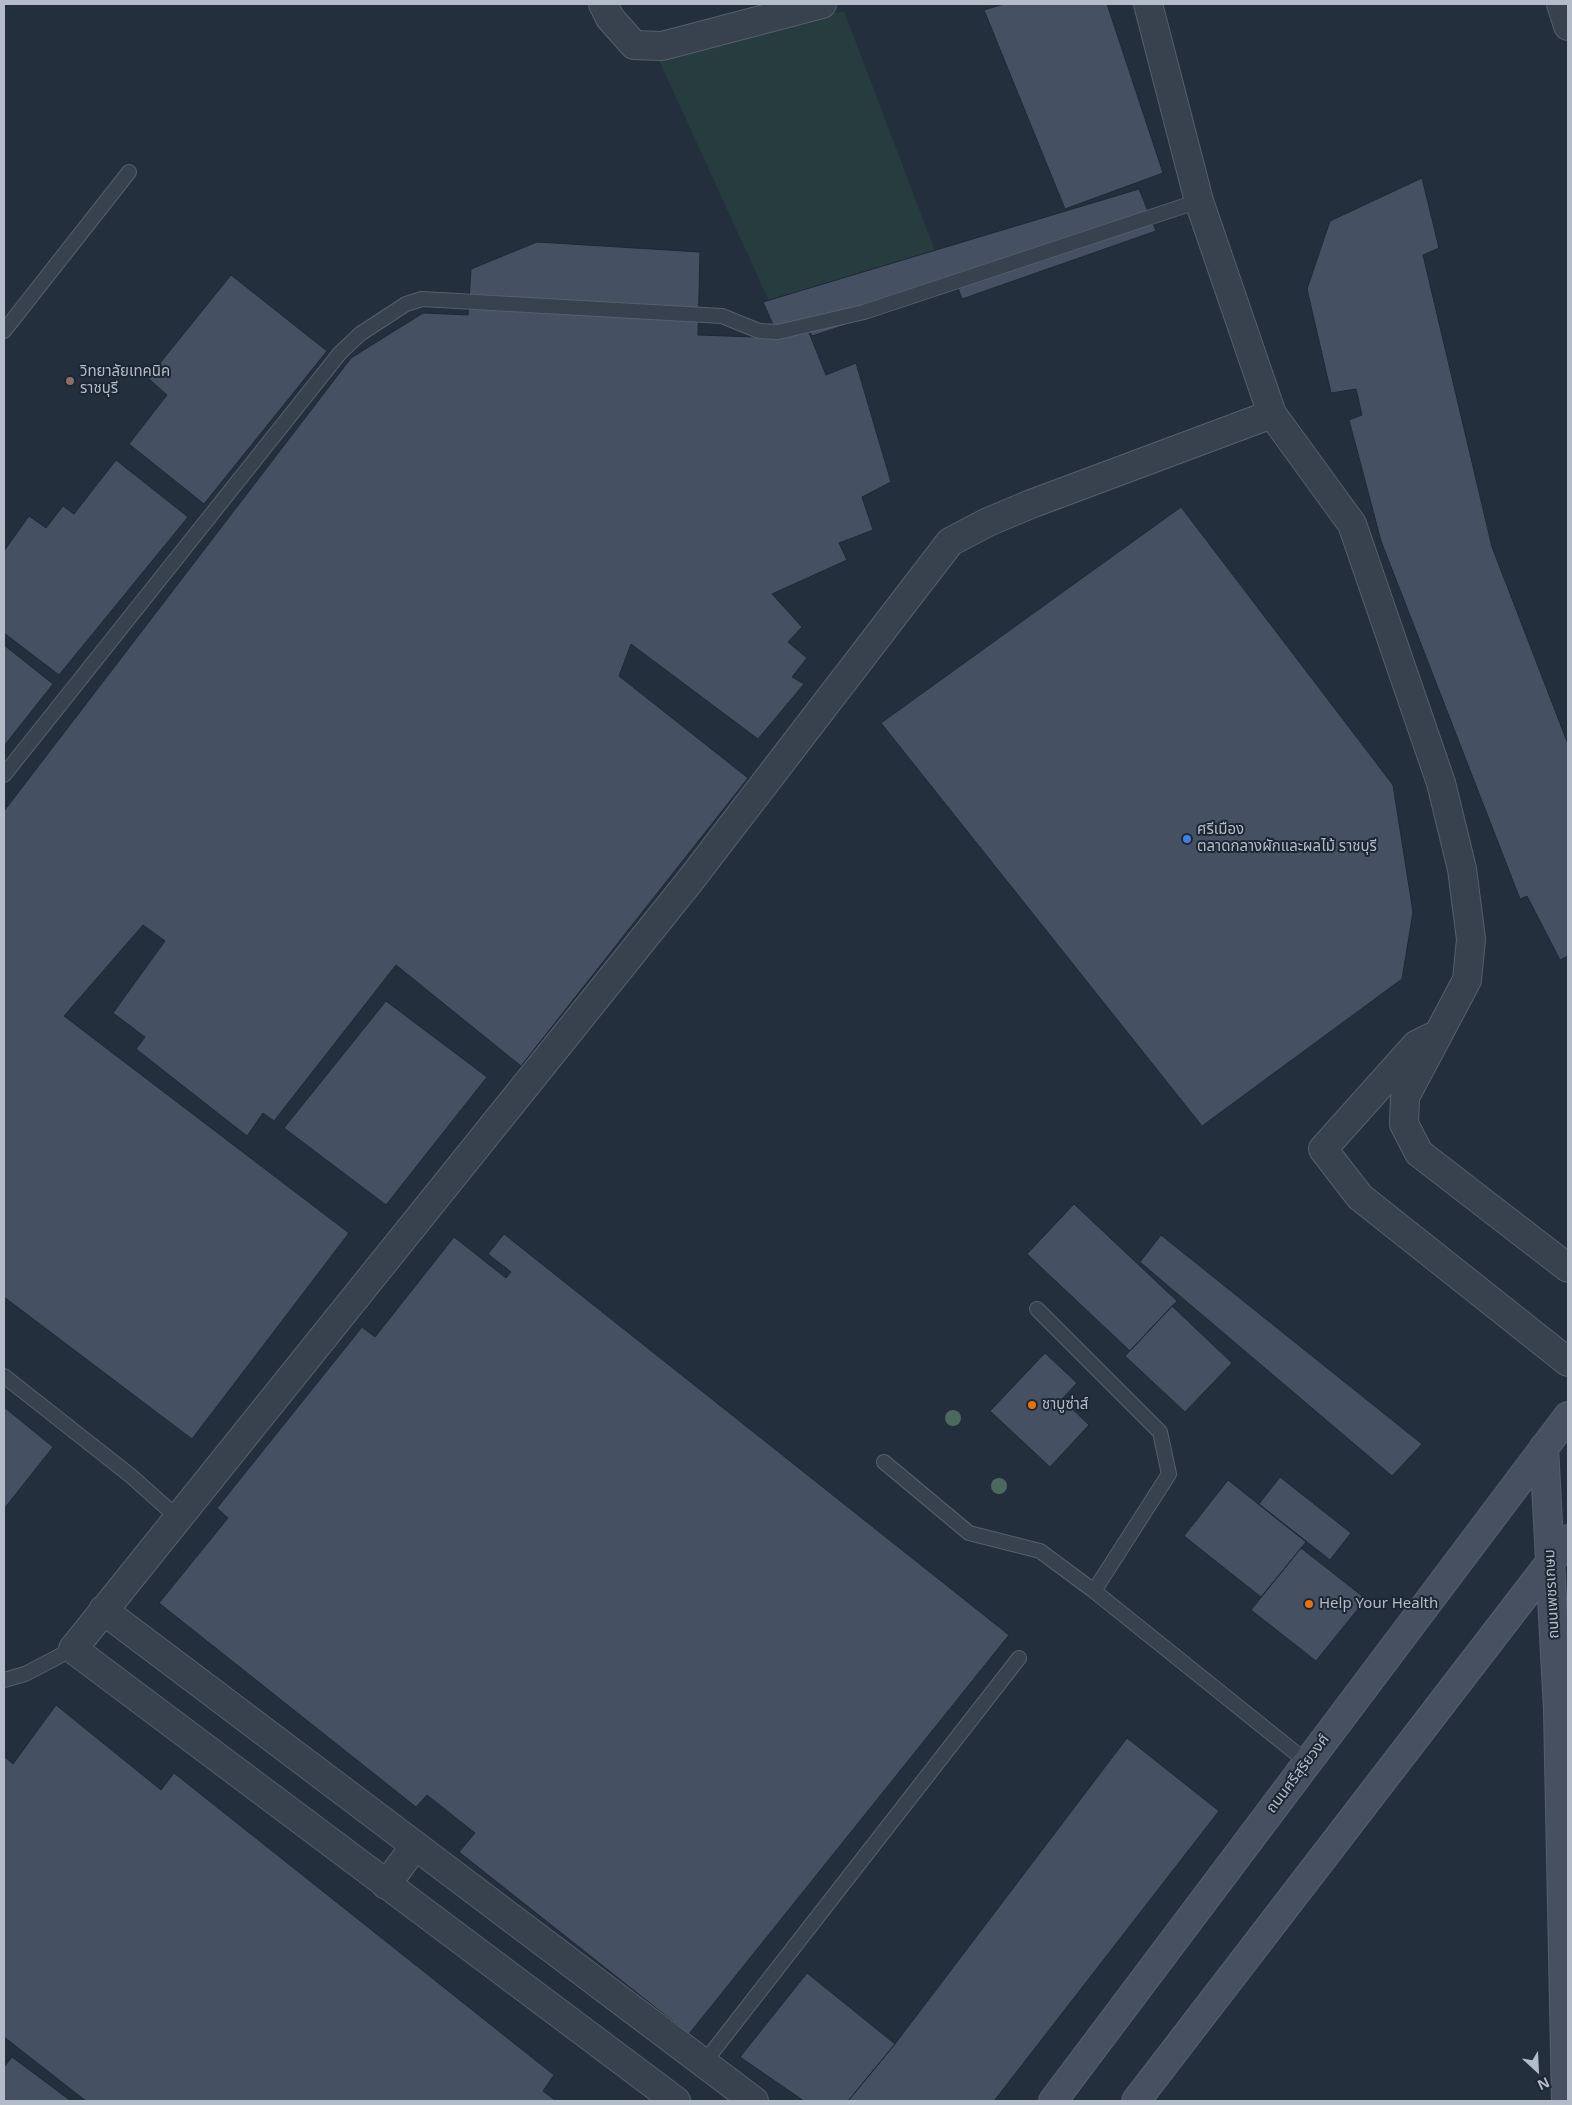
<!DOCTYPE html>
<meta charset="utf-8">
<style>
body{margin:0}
#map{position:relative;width:1572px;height:2105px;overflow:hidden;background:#242f3e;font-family:"Noto Sans",sans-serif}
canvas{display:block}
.frame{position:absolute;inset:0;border:5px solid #b4bcc9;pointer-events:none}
.north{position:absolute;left:1512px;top:2045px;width:50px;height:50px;-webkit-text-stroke:4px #1d2633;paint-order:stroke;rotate:155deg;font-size:14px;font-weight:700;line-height:20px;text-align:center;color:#b4bcc9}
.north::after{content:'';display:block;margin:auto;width:18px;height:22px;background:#b4bcc9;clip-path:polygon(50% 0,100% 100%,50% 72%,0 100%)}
</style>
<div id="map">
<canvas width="1572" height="2105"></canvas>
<div class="frame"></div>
<div class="north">N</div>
</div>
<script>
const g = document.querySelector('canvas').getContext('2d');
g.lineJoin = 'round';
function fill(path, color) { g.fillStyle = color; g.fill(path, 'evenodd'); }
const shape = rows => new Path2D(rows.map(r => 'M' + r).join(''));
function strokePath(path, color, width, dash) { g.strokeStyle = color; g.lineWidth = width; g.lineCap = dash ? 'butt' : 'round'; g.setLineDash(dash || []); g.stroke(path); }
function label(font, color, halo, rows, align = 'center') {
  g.font = font + ' "Noto Sans","Noto Sans Thai",sans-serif'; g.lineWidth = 4; g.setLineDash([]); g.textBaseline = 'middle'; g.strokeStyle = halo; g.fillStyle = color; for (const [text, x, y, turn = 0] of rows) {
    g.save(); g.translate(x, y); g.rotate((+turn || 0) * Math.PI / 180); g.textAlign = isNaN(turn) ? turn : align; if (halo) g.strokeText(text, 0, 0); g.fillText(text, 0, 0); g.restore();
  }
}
const green = shape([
 [844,11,935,251,769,301,658,58]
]);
const building = shape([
 [1004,4,1107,4,1163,173,1065,209,984,10,1004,4],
 [1422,178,1439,248,1423,255,1492,547,1568,744,1568,956,1560,960,1527,896,1520,899,1381,541,1349,420,1362,415,1356,389,1331,393,1307,289,1330,221,1422,178],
 [1139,189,1156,231,962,299,958,288,812,336,804,320,775,329,763,302,1139,189],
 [537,242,700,252,698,335,754,337,804,320,826,375,856,363,891,482,862,497,873,530,839,543,847,560,772,594,802,627,788,642,807,658,792,677,804,684,758,739,631,644,619,676,748,778,521,1066,396,965,274,1121,263,1113,247,1136,136,1049,145,1037,113,1013,165,941,143,925,64,1016,349,1233,192,1439,4,1297,4,811,351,358,423,313,468,315,471,269,537,242],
 [231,275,327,351,204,504,129,444,167,395,148,378,231,275],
 [116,460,188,517,59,675,4,633,4,551,29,516,46,528,63,506,74,514,116,460],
 [1181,507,1393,785,1413,912,1402,979,1202,1126,881,723,1181,507],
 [4,645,53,684,4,746,4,645],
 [386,1001,487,1077,386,1205,284,1128,386,1001],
 [1074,1204,1177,1301,1130,1351,1027,1254,1074,1204],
 [504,1234,1009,1635,689,2034,459,1852,475,1833,427,1795,416,1807,159,1603,228,1518,217,1508,362,1327,375,1337,454,1237,506,1278,511,1272,488,1254,504,1234],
 [1161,1235,1422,1444,1392,1476,1140,1262,1161,1235],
 [1172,1306,1232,1363,1185,1412,1125,1356,1172,1306],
 [1045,1353,1077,1383,1062,1399,1089,1425,1050,1467,990,1411,1045,1353],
 [4,1407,53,1447,4,1509,4,1407],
 [1280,1477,1351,1533,1330,1560,1259,1504,1280,1477],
 [1228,1480,1306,1542,1261,1597,1184,1536,1228,1480],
 [1301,1548,1366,1599,1316,1661,1251,1610,1301,1548],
 [56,1705,161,1790,174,1773,554,2075,543,2091,556,2101,86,2101,4,2037,4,1756,13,1764,56,1705],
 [1127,1738,1219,1811,994,2101,848,2101,895,2044,1127,1738],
 [807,1973,895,2044,848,2101,804,2101,740,2057,807,1973],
 [12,2057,71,2101,4,2101,4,2067,12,2057]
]);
const lane = shape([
 [4,331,129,172],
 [4,775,340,353,360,334,406,304,422,299,722,316,759,331,778,332,864,312,1199,201],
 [1037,1309,1160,1432,1169,1474,1094,1591],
 [4,1376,131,1476,178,1518],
 [884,1462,969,1533,1040,1551,1094,1591,1307,1762],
 [4,1680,25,1674,73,1649],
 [703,2064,1019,1658]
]);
const street = shape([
 [603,4,610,18,634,45,662,46,822,4],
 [1148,4,1199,201,1272,414,1352,524,1441,783,1462,869,1471,939,1467,980,1405,1097,1404,1124,1419,1153,1568,1268],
 [1561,4,1568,26],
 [1432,1037,1416,1045,1323,1149,1360,1197,1568,1362],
 [103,1610,754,2101],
 [386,1885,415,1846],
 [676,2101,73,1649,689,882,950,542,988,522,1031,504,1272,414]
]);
const secondary = shape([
 [1544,1447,1558,1710,1566,2101],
 [1053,2101,1568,1416],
 [1136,2101,1568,1539]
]);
const trees = [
 [953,1418],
 [999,1486]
];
const markers = [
 [70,381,5,"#8d6e63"],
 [1187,839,5,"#3f7fe0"],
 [1032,1405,5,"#e8710a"],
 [1309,1604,5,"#e8710a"]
];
const poiNames = [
 ["วิทยาลัยเทคนิค",80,372],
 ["ราชบุรี",80,389],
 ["ศรีเมือง",1197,830],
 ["ตลาดกลางผักและผลไม้ ราชบุรี",1197,847],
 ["ชาบูซ่าส์",1042,1405],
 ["Help Your Health",1319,1604]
];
const streetNames = [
 ["ถนนเพชรเกษม",1552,1594,-93],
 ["ถนนศรีสุริยวงศ์",1298,1774,-53]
];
fill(green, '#263c3f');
fill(building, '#455162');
strokePath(building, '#1f2835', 1);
strokePath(lane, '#565f6c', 16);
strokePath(street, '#565f6c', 30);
strokePath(secondary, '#565f6c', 30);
strokePath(lane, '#38414e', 14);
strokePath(street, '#38414e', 28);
strokePath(secondary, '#465061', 28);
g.fillStyle = '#4b6a5d';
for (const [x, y] of trees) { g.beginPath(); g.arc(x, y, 8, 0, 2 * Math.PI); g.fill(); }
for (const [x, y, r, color] of markers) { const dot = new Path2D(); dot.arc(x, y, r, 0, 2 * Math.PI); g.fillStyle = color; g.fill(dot); strokePath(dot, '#1d2633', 2); }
label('15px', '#b4bcc9', '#1d2633', poiNames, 'left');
label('15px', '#b4bcc9', '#1d2633', streetNames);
</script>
